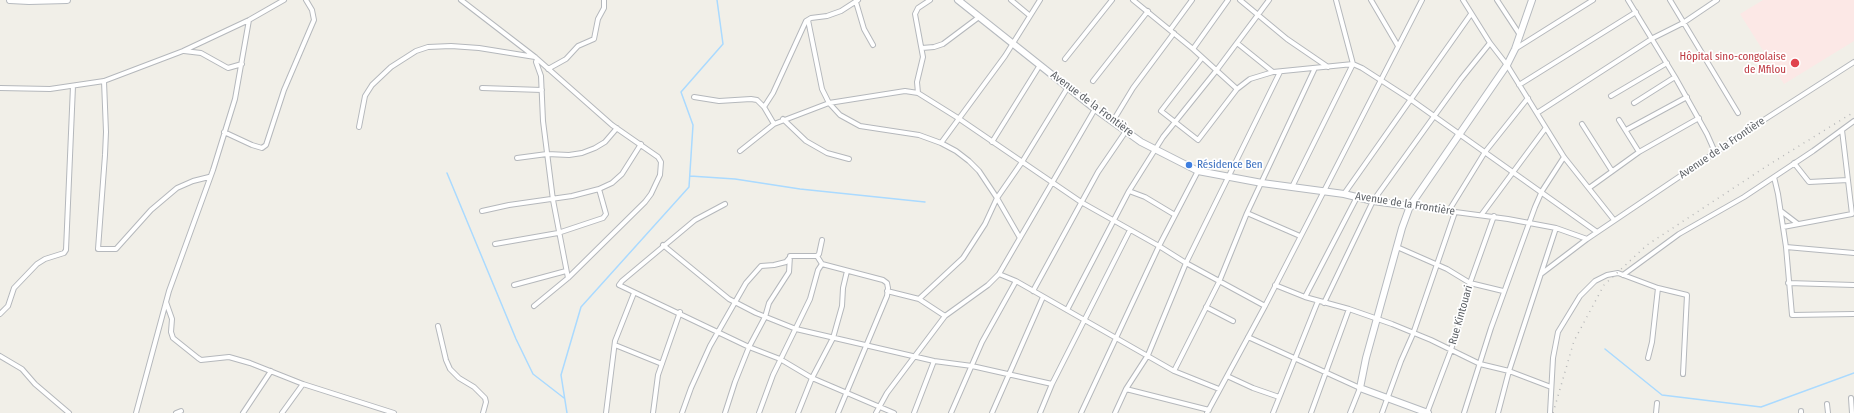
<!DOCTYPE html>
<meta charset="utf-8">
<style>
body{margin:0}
canvas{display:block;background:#f1efe8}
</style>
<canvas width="1854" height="413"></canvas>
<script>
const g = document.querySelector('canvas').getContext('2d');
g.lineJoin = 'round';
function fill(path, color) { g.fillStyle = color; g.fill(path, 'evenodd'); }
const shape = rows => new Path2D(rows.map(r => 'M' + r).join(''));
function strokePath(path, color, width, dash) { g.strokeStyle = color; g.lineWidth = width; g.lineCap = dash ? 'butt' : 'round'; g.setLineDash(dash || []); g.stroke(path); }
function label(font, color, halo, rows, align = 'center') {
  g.font = font + ' "Fira Sans Condensed",sans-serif'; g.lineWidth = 3.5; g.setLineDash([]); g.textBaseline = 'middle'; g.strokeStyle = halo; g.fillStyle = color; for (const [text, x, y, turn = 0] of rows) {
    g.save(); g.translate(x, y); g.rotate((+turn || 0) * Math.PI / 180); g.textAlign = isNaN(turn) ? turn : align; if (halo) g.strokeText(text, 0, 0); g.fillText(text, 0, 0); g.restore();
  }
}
const medical = shape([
 [1763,0,1854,0,1854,41,1784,84,1740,14]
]);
const stream = shape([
 [447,173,516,339,533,374,564,398],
 [690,176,735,179,800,189,925,202],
 [1605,349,1662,395,1761,407,1854,373],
 [567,413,561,375,581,307,689,187,693,125,681,92,723,44,717,0]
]);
const street = shape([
 [461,0,535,57,612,125,658,157,661,162,660,175,651,194,645,202,568,278,534,306],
 [1011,0,1029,15],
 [1133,0,1193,49,1237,89],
 [1240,0,1287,39,1328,67],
 [1371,0,1398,46],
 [1463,0,1490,43,1507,65,1564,157,1614,220],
 [1497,0,1520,35],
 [1628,0,1675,77,1707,134,1715,152],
 [1670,0,1738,113],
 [856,2,864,29,873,45],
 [808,20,822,89,829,103,840,115,860,126,919,135,941,143,956,151,969,161,979,171,997,198,1020,238],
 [1170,30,1192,0],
 [1237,43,1273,72],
 [922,48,934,47,943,44,979,17],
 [1193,49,1228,0],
 [1515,49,1593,0],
 [184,51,201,53,228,68,242,64],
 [1202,58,1161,111,1198,140,1237,89,1250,79,1273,72,1353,64,1362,68,1410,99,1597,232],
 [537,59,536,62,541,76,543,121,553,200,568,278],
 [1065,59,1112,0],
 [548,69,566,59,578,46,594,39,598,19,604,8,604,0],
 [104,81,106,132,105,155,98,249,116,249,151,210,177,188,193,181,209,177],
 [1093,81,1148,11],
 [1519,85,1636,12],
 [0,88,50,89,104,81,183,51,249,20,284,0],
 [482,88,542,90],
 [918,93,917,82,923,57,915,14,918,8,930,0],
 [1611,96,1667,63],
 [694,97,719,101,751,99,757,100,764,107,774,124],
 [1634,103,1675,77],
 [764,107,773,93,806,21,811,18,827,16,841,11,858,0],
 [1537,113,1653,38,1683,23,1717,0],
 [783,119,806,141,827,153,849,159],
 [1619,120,1639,152],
 [1113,121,1133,88,1174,33],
 [1582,124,1612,171],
 [359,127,365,96,372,85,391,67,416,51,428,47,451,46,479,48,535,57],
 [1626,130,1687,97],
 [224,132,252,145,262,148,266,145,284,90,314,20,312,10,306,0],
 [992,142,1040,65],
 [941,143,1005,56,1040,0],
 [740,151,774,124,829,103,905,91,918,93,958,118,1081,202,1159,246,1186,263,1265,306],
 [517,158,547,154,569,155,582,153,595,148,605,142,617,128],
 [1794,163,1809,182,1848,180],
 [1774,177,1778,194,1786,247,1792,315,1854,314],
 [1292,187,1353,64,1336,0],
 [1589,188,1639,152,1699,118],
 [1129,191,1145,197,1175,215],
 [1344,194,1471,14],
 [725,204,695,220,622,281,619,285,749,347,780,359,812,378,894,413],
 [1410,206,1508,219,1556,228,1587,239,1756,125,1854,62],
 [482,211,509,205,572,196,599,189,612,183,622,174,641,144],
 [1781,211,1798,224],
 [1448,212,1485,152,1528,98],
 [1247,213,1300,236],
 [1482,214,1545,129],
 [1783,227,1852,214,1842,130],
 [495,244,558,233,603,218,606,214,599,189],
 [663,245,729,299,756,313,796,329,934,361,972,366,1052,384],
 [1397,247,1447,269,1470,283,1503,291],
 [1786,247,1854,253],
 [822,264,883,280,887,283,888,288,887,296,838,413],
 [999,274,1016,281,1174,371,1219,389],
 [1541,274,1587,239],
 [1623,275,1679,234,1744,197,1813,151,1854,121],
 [1788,283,1854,285],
 [514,285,566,271],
 [1275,285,1305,297,1349,309,1392,324,1431,340,1480,364,1509,371,1551,387],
 [887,291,919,299,945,316],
 [1033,291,1098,172,1126,131],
 [1305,297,1357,197],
 [919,299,963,258,985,224,997,198,1022,162,1068,87],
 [166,302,172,319,171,332,173,338,198,358,201,360,229,357,250,363,303,384,394,413],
 [1324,303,1373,201,1461,79,1490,43],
 [1206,307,1233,321],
 [1067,310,1129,191,1163,137,1216,71,1269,0],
 [0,314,8,306,14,288,37,264,45,259,64,253,66,250,73,86],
 [438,326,446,360,450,369,459,378,474,387,485,398,486,402,483,413],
 [1248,337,1360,388,1350,413],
 [615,345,662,364],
 [0,356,22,369,35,384,69,413],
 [1648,358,1652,342,1658,288],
 [1174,371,1219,282,1247,213,1315,68],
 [1227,376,1253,388,1279,397],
 [1126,389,1209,410],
 [1851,398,1852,413],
 [1827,404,1828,413],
 [136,413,169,291,213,170,235,99,249,20],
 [176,413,181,411],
 [243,413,271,371],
 [282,413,303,384],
 [606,413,615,341,634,293],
 [653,413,658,375,680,312],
 [682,413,691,388,710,346,746,283,761,266,774,265,786,262,791,256,817,256],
 [725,413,735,382,749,347,765,317,769,303,789,272,790,256],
 [759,413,773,375,810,299,818,270,822,264,817,256,819,254,822,240],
 [798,413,812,378,833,338,842,306,843,288,847,271],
 [876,413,887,393,945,316,988,285,999,274,1095,109],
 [914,413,934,361],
 [951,413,982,342,1016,281],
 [992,413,1043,297],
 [1040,413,1052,384,1130,230],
 [1081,413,1159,246,1198,171],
 [1115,413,1126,389,1148,355,1186,263,1280,72],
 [1207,413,1265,306,1422,0],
 [1273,413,1318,301],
 [1311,413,1349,309],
 [1382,413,1401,361,1413,334,1455,212],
 [1427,413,1451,350,1470,283,1494,216],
 [1464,413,1491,328,1535,207,1542,191,1564,157],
 [1498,413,1509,371,1556,228],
 [1550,413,1553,358,1558,332,1580,296,1595,281,1607,275,1618,273,1658,288,1687,295,1683,374],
 [1656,413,1657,403],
 [1801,413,1801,411]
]);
const secondary = shape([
 [10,0,29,1,67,0],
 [958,0,1095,109,1141,142,1198,171,1262,183,1344,194,1373,201,1410,206],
 [1428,413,1360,388,1366,358,1402,228,1410,206,1507,65,1515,49,1532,0]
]);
const rail = shape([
 [1553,413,1574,341,1604,285,1647,245,1770,164,1854,112]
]);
const markers = [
 [1795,63,5,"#e0444e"],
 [1189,165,4,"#3f7fe0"]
];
const healthNames = [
 ["Hôpital sino-congolaise",1786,57],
 ["de Mfilou",1786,70]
];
const streetNames = [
 ["Avenue de la Frontière",1092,104,37],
 ["Avenue de la Frontière",1722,148,-34],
 ["Avenue de la Frontière",1405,204,9],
 ["Rue Kintouari",1461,315,-74]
];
const shopNames = [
 ["Résidence Ben",1197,165]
];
fill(medical, '#fce8e6');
strokePath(stream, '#aadaff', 1.5);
strokePath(street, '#b5b8bc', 6);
strokePath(secondary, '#b6babf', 8);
strokePath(street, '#fff', 4);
strokePath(secondary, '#fff', 6);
strokePath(rail, '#b6b7b8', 1.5, [1, 5]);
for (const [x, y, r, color] of markers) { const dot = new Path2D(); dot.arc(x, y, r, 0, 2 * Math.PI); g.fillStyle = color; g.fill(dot); strokePath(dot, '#fff', 1.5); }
label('11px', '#be3a42', '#fff', healthNames, 'right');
label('11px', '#5f6368', '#fff', streetNames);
label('11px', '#366cbe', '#fff', shopNames, 'left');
</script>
